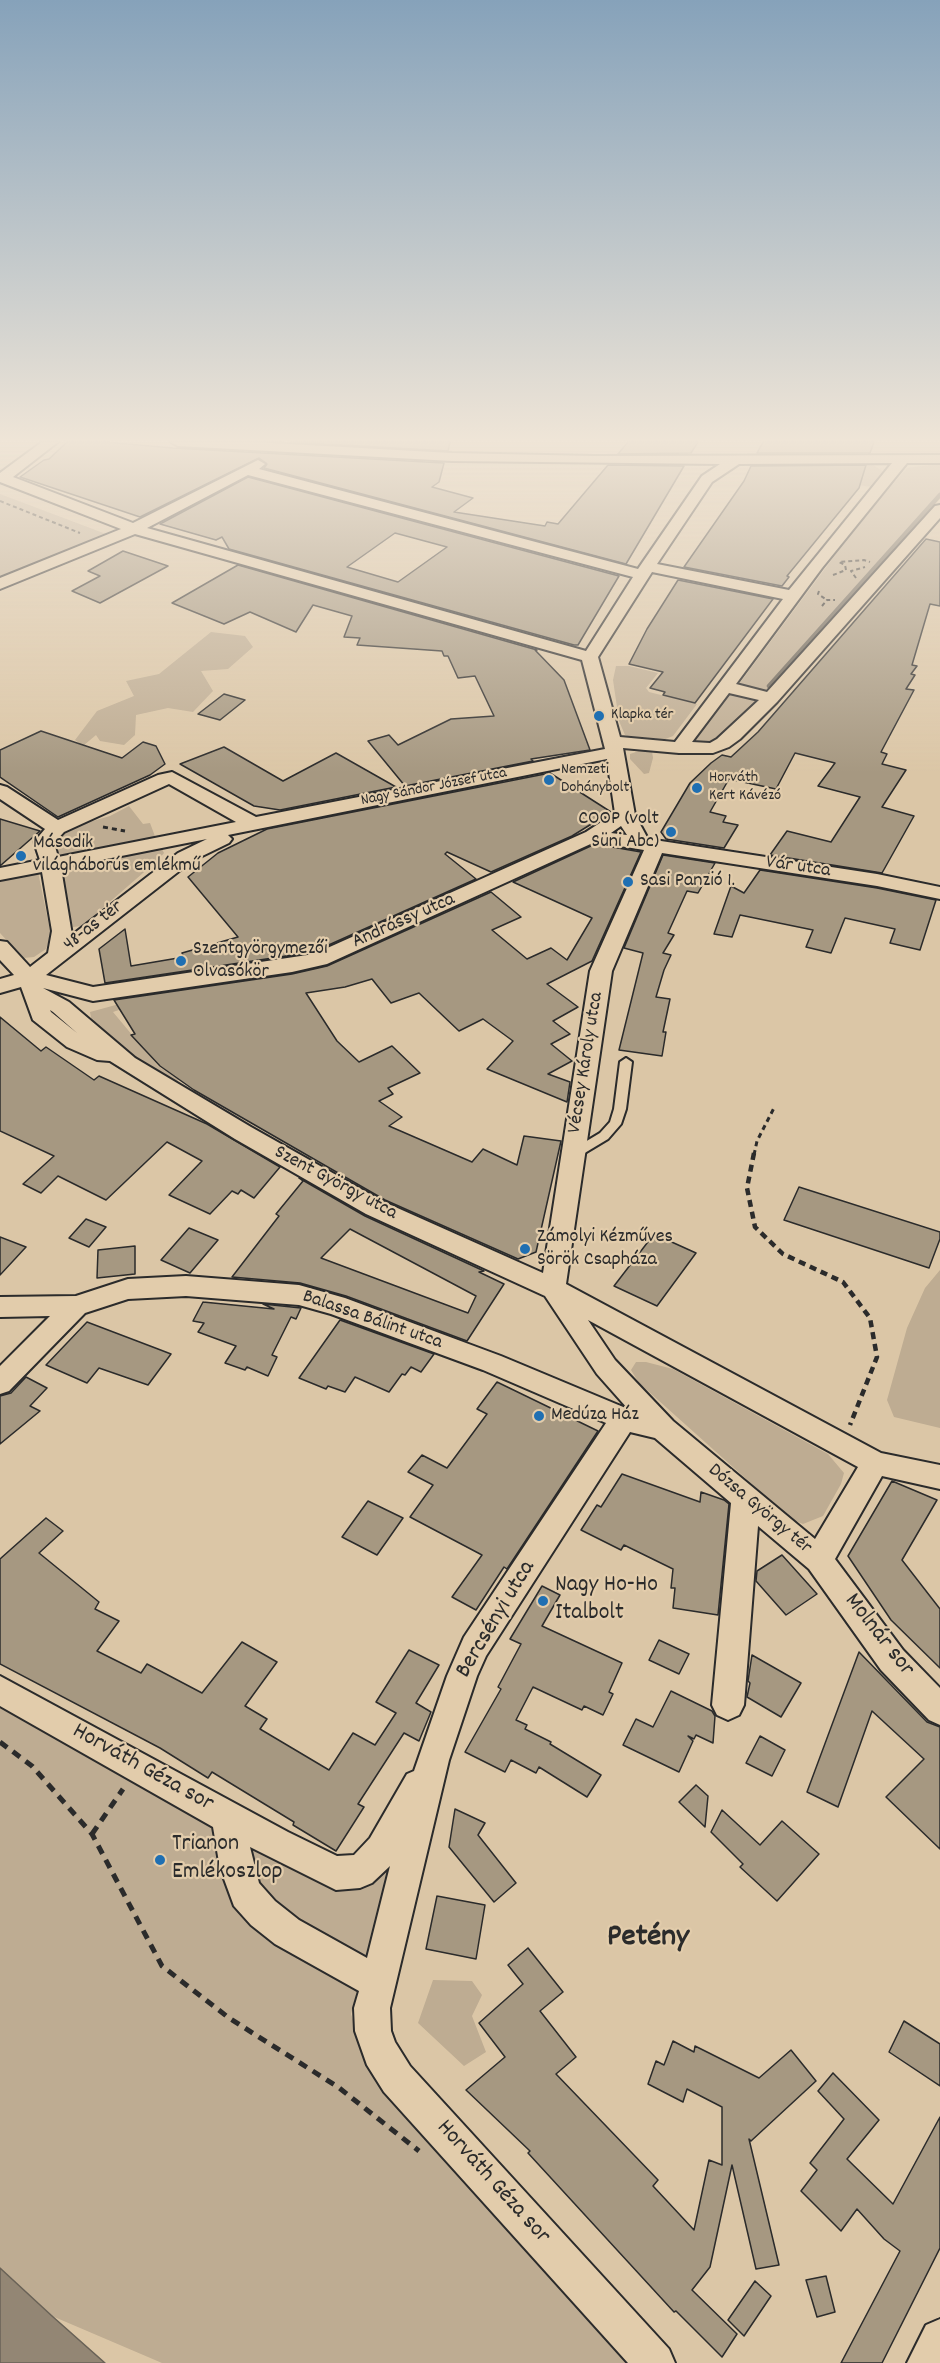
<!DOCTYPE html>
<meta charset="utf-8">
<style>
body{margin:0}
canvas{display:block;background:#dbc6a6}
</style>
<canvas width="940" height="2363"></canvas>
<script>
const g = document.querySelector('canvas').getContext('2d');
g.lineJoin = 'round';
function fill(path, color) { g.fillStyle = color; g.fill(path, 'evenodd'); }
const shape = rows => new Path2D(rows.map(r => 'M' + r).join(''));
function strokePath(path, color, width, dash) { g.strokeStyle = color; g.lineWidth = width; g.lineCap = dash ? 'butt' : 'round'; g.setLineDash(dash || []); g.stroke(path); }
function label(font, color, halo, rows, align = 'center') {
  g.font = font + ' Dekko,sans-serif'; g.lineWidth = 4.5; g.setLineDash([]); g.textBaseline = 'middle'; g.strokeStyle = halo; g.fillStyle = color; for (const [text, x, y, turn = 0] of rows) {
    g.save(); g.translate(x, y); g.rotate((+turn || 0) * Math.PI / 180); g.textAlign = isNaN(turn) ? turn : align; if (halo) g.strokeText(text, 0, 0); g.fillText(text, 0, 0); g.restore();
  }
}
const green = shape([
 [795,462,869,463,883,471,871,487,859,485,864,475,795,467],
 [940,464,940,499,770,689,760,692,743,687,739,684,862,519,907,468],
 [0,494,106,534,0,577],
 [211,632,245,636,253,647,228,669,201,671,213,691,193,712,168,708,136,715,135,735,124,745,100,741,96,735,83,746,75,740,97,711,134,696,126,681,159,674],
 [616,666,629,666,658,673,646,688,649,692,697,704,673,736,658,742,632,738,625,735,619,721,613,680],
 [731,694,753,698,756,703,715,744,695,743,693,741,704,724,726,697],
 [642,750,652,751,653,758,649,773,644,774,630,759,630,754],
 [129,806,143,824,150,823,156,839,66,856,57,854,52,849,54,838,62,830,110,816],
 [161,847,164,853,158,860,82,926,73,927,61,896,62,867],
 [38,872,51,935,46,949,34,957,23,958,0,933,0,882],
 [145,997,151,999,113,1012,158,1066,179,1080,174,1082,115,1043,92,1022,90,1012],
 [940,1270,940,1428,894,1417,887,1400,907,1328,925,1288],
 [636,1362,646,1362,673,1369,828,1454,844,1473,841,1484,823,1516,803,1524,791,1519,639,1383,631,1370],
 [0,1704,319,1883,360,1887,399,1838,351,2014,367,2059,644,2363,162,2363,52,2316,0,2268],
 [433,1980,472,1981,482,1995,472,2016,486,2052,464,2066,418,2023]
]);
const water = shape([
 [0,2268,52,2316,105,2363,0,2363,0,2268]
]);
const stream = shape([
 [769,686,940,495]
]);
const building = shape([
 [67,442,105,442,173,448,444,463,439,482,432,487,473,498,454,512,545,526,547,522,558,524,608,465,684,466,626,564,264,468,267,464,259,458,140,517,20,477,44,460,49,459,67,442],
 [291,442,450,442,448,451,291,442],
 [628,442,698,442,691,453,618,454,628,442],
 [763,442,874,442,870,453,757,453,763,442],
 [866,465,859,488,787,576,789,577,782,586,684,567,744,481,751,466,866,465],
 [248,477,619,576,578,645,574,645,229,549,222,537,216,540,160,524,248,477],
 [395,533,447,547,398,582,347,567,395,533],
 [926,539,940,542,940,606,930,604,912,665,917,666,911,674,915,675,906,689,914,690,881,752,887,754,882,764,906,770,882,807,914,816,882,873,770,855,787,831,831,842,860,797,818,786,835,763,795,753,776,789,729,779,710,812,726,816,723,822,738,825,724,848,666,839,661,832,690,783,711,763,722,755,731,757,758,732,926,539],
 [123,551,168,566,100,603,72,591,100,576,88,571,123,551],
 [238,565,537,650,535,650,564,680,590,750,531,759,533,761,405,786,368,741,389,735,398,745,451,719,494,716,475,676,458,678,448,656,444,656,442,651,357,645,360,638,344,637,352,616,313,605,296,632,250,612,224,624,172,603,238,565],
 [678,580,773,599,695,703,663,695,665,692,650,688,663,672,629,664,647,629,678,580],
 [224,694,245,700,220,720,198,714,224,694],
 [41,731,122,758,143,742,156,746,165,764,150,775,58,817,0,777,0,750,41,731],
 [224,747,283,781,336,753,396,787,280,810,254,806,180,764,224,747],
 [550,773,611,812,572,836,491,872,447,852,445,854,476,879,313,952,105,983,99,949,125,929,131,966,184,957,182,953,238,937,188,877,218,853,267,829,550,773],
 [0,819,40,831,0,866,0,819],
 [595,844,641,852,592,961,547,984,578,1007,553,1021,570,1034,551,1044,572,1061,548,1074,570,1082,567,1102,487,1069,513,1041,483,1019,459,1031,419,993,391,1003,372,979,345,987,306,993,337,1041,359,1062,392,1046,420,1073,388,1088,393,1094,379,1101,402,1117,389,1126,472,1162,483,1149,517,1165,524,1136,561,1141,536,1252,518,1259,385,1200,194,1090,160,1066,131,1035,135,1034,114,1000,292,974,327,966,491,892,521,917,492,930,527,959,551,948,567,960,592,918,513,882,595,844],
 [663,855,715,863,698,893,687,891,668,933,674,935,663,953,671,955,664,970,656,997,670,999,663,1032,666,1032,662,1056,619,1050,643,953,624,948,663,855],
 [760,870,877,888,936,900,920,950,890,943,895,929,845,918,831,953,806,947,813,930,740,915,732,937,714,934,731,886,744,893,760,870],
 [0,1017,41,1051,46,1047,94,1080,99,1076,207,1124,280,1167,254,1198,241,1190,238,1194,232,1191,210,1214,169,1195,202,1161,167,1142,106,1200,58,1176,41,1193,23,1184,54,1156,0,1131,0,1017],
 [299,1178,365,1216,484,1271,479,1272,504,1284,467,1341,346,1296,300,1283,232,1277,279,1216,276,1214,303,1181,299,1178],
 [350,1229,476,1296,468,1313,321,1258,350,1229],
 [799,1187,940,1232,940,1239,929,1268,784,1220,799,1187],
 [86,1219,106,1227,89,1247,69,1238,86,1219],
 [189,1228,218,1240,190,1273,161,1260,189,1228],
 [654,1234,696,1253,657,1306,614,1286,654,1234],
 [0,1237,26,1247,0,1275,0,1237],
 [135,1246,135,1274,97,1278,98,1250,135,1246],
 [203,1302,274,1309,263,1304,301,1308,296,1319,291,1317,272,1355,277,1357,268,1376,247,1367,245,1370,225,1363,236,1346,198,1332,204,1323,193,1321,203,1302],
 [340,1320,434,1354,421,1372,411,1367,405,1375,402,1374,389,1392,355,1377,345,1392,328,1386,326,1389,299,1378,340,1320],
 [87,1322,158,1349,171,1354,148,1385,99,1368,87,1383,46,1365,87,1322],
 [26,1377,47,1388,30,1406,40,1411,0,1444,0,1396,11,1393,26,1377],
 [497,1382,598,1431,507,1569,504,1567,476,1610,452,1597,482,1555,410,1517,433,1485,408,1472,422,1455,447,1468,487,1414,477,1409,497,1382],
 [622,1474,700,1502,701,1492,724,1500,729,1504,718,1615,673,1608,675,1588,671,1588,673,1569,624,1545,621,1550,581,1530,597,1505,601,1507,622,1474],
 [892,1481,937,1500,902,1560,940,1609,940,1668,891,1620,848,1556,892,1481],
 [368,1501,403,1518,377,1555,342,1537,368,1501],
 [46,1518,63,1531,39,1553,99,1602,95,1609,119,1621,97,1651,141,1673,147,1664,202,1693,242,1642,277,1662,245,1706,267,1719,260,1729,329,1770,353,1733,375,1745,396,1713,376,1702,409,1650,439,1665,416,1703,431,1712,419,1741,404,1733,358,1804,364,1807,336,1851,293,1825,294,1822,212,1772,208,1778,160,1748,0,1664,0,1559,46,1518],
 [782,1555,817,1594,786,1615,756,1581,757,1571,782,1555],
 [542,1586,560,1595,542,1626,622,1663,609,1692,613,1694,603,1715,584,1706,582,1710,533,1687,516,1720,527,1725,525,1729,551,1742,550,1744,601,1775,587,1797,539,1767,536,1773,511,1760,505,1772,465,1752,501,1689,498,1687,521,1644,510,1639,542,1586],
 [659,1640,689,1654,679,1674,649,1660,659,1640],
 [859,1652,927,1722,940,1727,940,1849,886,1797,924,1759,872,1711,838,1807,807,1792,859,1652],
 [752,1655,801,1683,781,1717,747,1697,750,1683,748,1681,752,1655],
 [671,1691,712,1711,715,1716,713,1743,696,1735,694,1739,688,1736,693,1741,679,1772,623,1745,636,1719,653,1727,671,1691],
 [760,1736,785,1750,772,1776,746,1763,760,1736],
 [696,1785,708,1796,705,1827,679,1802,696,1785],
 [455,1809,485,1823,478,1835,516,1883,494,1902,449,1847,455,1809],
 [722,1810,760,1845,782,1821,819,1854,777,1901,740,1867,743,1864,711,1832,722,1810],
 [437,1896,485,1905,476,1959,426,1949,437,1896],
 [528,1948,563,1992,540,2011,576,2057,556,2074,658,2180,653,2186,694,2230,709,2160,722,2165,722,2107,687,2089,683,2102,648,2084,656,2061,664,2065,673,2041,694,2052,695,2046,759,2078,791,2050,816,2081,751,2141,749,2139,779,2265,756,2269,732,2165,710,2267,692,2290,737,2334,722,2357,676,2311,674,2312,528,2153,530,2151,466,2090,505,2057,479,2023,523,1984,508,1965,528,1948],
 [904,2021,940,2044,940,2086,889,2052,904,2021],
 [833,2073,879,2120,847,2159,893,2204,940,2117,940,2248,882,2363,841,2363,900,2251,884,2239,857,2209,841,2231,801,2191,817,2170,810,2163,844,2119,818,2091,833,2073],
 [826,2276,835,2312,817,2317,806,2280,826,2276],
 [755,2281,771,2296,744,2336,728,2320,755,2281]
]);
const pathFar3 = shape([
 [0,501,80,533],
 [833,575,846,570,845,565,839,562,864,560,870,562],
 [856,578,851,571,865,567],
 [819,591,818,594,827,600],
 [822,606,827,600,835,600]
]);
const pathFar2 = shape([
 [103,827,125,831],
 [754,1155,757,1141,775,1106]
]);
const pathFar1 = shape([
 [754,1153,747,1188,755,1227,783,1254,843,1282,870,1318,877,1357,850,1425]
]);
const path = shape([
 [0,1742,32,1766,92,1834,162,1966,229,2018,338,2087,419,2151],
 [92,1834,123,1789]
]);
const lane = shape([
 [626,1058,632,1062,626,1109,621,1124,608,1139,578,1157,570,1157,568,1154,570,1151,600,1133,610,1122,614,1109,620,1062,626,1058]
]);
const street = shape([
 [42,442,58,442,13,477,133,523,258,460,265,464,259,469,638,569,702,476,720,464,452,461,178,446,171,442,252,442,452,453,594,456,940,455,940,463,907,463,822,568,736,684,767,692,935,506,940,505,940,518,777,702,740,739,729,747,713,753,679,753,623,748,635,815,648,839,877,874,940,887,940,899,877,886,662,853,612,971,566,1284,881,1453,940,1465,940,1489,882,1476,835,1559,903,1650,940,1688,940,1725,929,1720,881,1670,809,1569,758,1526,744,1705,739,1715,728,1720,717,1715,712,1705,731,1503,655,1438,630,1432,486,1656,477,1676,449,1760,390,2008,391,2031,395,2042,410,2066,669,2349,675,2363,628,2363,384,2092,367,2065,355,2031,354,2008,359,1991,275,1944,251,1925,234,1906,220,1868,213,1827,0,1706,0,1676,288,1832,337,1856,354,1855,370,1838,407,1774,414,1771,447,1676,464,1637,606,1423,483,1370,331,1314,299,1305,186,1296,128,1299,85,1313,9,1391,0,1394,0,1366,50,1316,0,1317,0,1297,76,1296,128,1279,186,1276,299,1285,345,1298,501,1356,628,1409,597,1374,545,1296,366,1214,235,1139,110,1061,97,1060,67,1047,33,1020,21,987,0,993,0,979,14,975,0,960,0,941,7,942,30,967,48,953,52,931,42,872,0,880,0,868,40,860,34,842,45,829,0,799,0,785,7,787,58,820,158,775,172,772,256,817,605,749,582,660,135,534,0,589,0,578,121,529,0,482,0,473,42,442],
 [892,463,789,590,657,564,712,482,739,464,892,463],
 [248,475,633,577,586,651,147,528,248,475],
 [652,572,783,599,675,742,620,737,598,657,652,572],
 [729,693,759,700,717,739,710,743,692,742,729,693],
 [607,759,615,813,586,832,314,954,93,987,46,975,192,861,229,843,232,839,228,835,607,759],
 [169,784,236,822,58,857,54,843,64,832,169,784],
 [621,826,627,835,611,833,621,826],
 [207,839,178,853,72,935,61,868,207,839],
 [595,842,644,850,590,971,543,1273,384,1202,251,1127,135,1058,69,1002,43,988,93,1001,292,972,327,964,595,842],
 [50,1010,53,1012,77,1033,51,1012,50,1010],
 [588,1320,858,1467,815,1539,673,1421,615,1360,588,1320],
 [250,1847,336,1890,360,1888,372,1883,390,1866,367,1958,299,1920,275,1901,259,1883,250,1847],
 [940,2319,940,2363,907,2363,926,2325,940,2319]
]);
const markers = [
 [599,716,6,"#1f6fb2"],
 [549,780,6,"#1f6fb2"],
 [697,788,6,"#1f6fb2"],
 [671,832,6,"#1f6fb2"],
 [21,856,6,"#1f6fb2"],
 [628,882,6,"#1f6fb2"],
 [181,961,6,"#1f6fb2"],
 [525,1249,6,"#1f6fb2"],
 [539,1416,6,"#1f6fb2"],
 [543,1601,6,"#1f6fb2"],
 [160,1860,6,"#1f6fb2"]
];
const farPoinames = [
 ["Klapka tér",611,716],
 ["Nemzeti",561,771],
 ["Dohánybolt",561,789],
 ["Horváth",709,779],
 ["Kert Kávézó",709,797]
];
const farStreetnames = [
 ["Nagy Sándor József utca",434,788,-11]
];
const poiNames = [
 ["COOP (volt",659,820,"right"],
 ["Süni Abc)",659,843,"right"],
 ["Második",33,844],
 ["világháborús emlékmű",33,867],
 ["Sasi Panzió 1.",640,882],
 ["Szentgyörgymezői",193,950],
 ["Olvasókör",193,973],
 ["Zámolyi Kézműves",537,1238],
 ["Sörök Csapháza",537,1261],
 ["Medúza Ház",551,1416]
];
const streetNames = [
 ["Vár utca",798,868,8],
 ["Andrássy utca",404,922,-24],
 ["48-as tér",94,927,-38],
 ["Vécsey Károly utca",587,1063,-81],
 ["Szent György utca",335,1184,28],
 ["Balassa Bálint utca",372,1321,19],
 ["Dózsa György tér",759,1510,40]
];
const nearPoinames = [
 ["Nagy Ho-Ho",555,1587],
 ["Italbolt",555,1615],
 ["Trianon",172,1846],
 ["Emlékoszlop",172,1874]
];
const nearStreetnames = [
 ["Bercsényi utca",497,1620,-59],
 ["Molnár sor",878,1636,52],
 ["Horváth Géza sor",142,1769,29],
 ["Horváth Géza sor",492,2183,48]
];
const nearDistrictnames = [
 ["Petény",648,1940]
];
fill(green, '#beac92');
fill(water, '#938674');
strokePath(water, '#696257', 1.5);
strokePath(stream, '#696257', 4.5);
fill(building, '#a69881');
strokePath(building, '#2b2b2b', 1.5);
strokePath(lane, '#2b2b2b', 4);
strokePath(street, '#2b2b2b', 4);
strokePath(pathFar3, '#2b2b2b', 2, [4, 3]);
strokePath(pathFar2, '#2b2b2b', 3, [5, 4]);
strokePath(pathFar1, '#2b2b2b', 4.5, [7, 5]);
strokePath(path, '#2b2b2b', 5, [9, 7]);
fill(lane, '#e2ccab');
fill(street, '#e2ccab');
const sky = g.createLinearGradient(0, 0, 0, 773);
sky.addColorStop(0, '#86a2ba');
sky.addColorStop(0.57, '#efe5d7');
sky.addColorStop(1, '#efe5d700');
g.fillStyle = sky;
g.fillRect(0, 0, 940, 773);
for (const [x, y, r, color] of markers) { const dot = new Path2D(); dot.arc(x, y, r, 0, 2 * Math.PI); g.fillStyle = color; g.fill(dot); strokePath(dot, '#e2ccab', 2); }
label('16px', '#2b2b2b', '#e2ccab', farPoinames, 'left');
label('16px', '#2b2b2b', '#e2ccab', farStreetnames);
label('20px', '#2b2b2b', '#e2ccab', poiNames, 'left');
label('20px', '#2b2b2b', '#e2ccab', streetNames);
label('24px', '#2b2b2b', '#e2ccab', nearPoinames, 'left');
label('24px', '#2b2b2b', '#e2ccab', nearStreetnames);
label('bold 32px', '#2b2b2b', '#e2ccab', nearDistrictnames);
</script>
